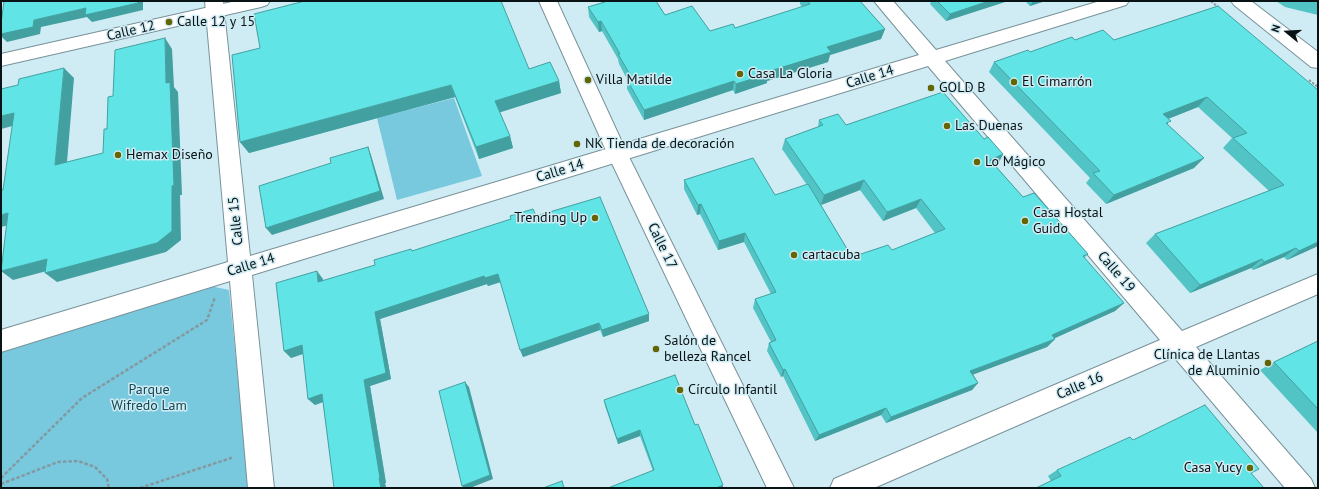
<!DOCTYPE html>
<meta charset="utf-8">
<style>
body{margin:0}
#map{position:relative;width:1319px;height:489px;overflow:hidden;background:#cfebf3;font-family:"PT Sans",sans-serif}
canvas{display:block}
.frame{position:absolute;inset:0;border:2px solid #091316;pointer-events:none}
.north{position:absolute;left:1267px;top:12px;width:40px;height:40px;-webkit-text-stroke:3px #cfebf3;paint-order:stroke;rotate:288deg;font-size:11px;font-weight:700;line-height:16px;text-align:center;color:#091316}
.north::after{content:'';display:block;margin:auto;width:14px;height:18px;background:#091316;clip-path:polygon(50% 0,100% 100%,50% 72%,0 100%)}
</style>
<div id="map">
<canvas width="1319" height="489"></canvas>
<div class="frame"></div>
<div class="north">N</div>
</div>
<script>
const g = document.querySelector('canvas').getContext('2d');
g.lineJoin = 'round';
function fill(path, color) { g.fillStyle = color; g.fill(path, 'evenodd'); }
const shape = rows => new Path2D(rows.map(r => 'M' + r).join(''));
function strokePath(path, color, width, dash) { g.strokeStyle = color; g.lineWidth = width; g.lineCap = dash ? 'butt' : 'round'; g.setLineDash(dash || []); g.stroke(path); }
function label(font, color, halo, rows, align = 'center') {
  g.font = font + ' "PT Sans",sans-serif'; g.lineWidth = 3; g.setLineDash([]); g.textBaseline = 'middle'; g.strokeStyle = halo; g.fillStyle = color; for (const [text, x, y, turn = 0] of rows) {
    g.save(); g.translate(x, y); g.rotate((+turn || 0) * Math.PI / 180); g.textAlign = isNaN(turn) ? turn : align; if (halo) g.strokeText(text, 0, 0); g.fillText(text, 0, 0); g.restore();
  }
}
const green = shape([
 [454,98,482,176,397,200,377,118],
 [206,285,229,290,249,488,1,488,1,349]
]);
const pathFar1 = shape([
 [1211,1,1219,8],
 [1309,80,1318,87]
]);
const path = shape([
 [1,478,82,398,207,320,215,297],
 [1,484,58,462,78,461,95,467,107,479,109,488],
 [140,488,234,457]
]);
const street = shape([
 [205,1,223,1,250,256,919,55,874,1,893,1,936,50,1100,1,1129,1,1126,5,945,61,1182,331,1318,274,1318,294,1196,347,1311,479,1315,488,1285,488,1174,357,874,488,830,488,834,479,1160,340,928,66,252,275,274,488,248,488,230,281,1,352,1,330,228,262,205,1],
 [1231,1,1251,1,1318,52,1318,68,1311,67,1234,5,1231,1]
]);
const secondary = shape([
 [236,1,270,1,267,5,261,7,1,66,1,54,236,1],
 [539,1,557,1,627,153,794,488,767,488,607,153,539,1]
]);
const wall = shape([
 [601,1,656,1,665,15,710,31,735,28,802,7,800,4,800,1,860,1,885,29,881,39,830,55,828,62,767,81,767,83,735,94,733,90,644,120,627,89,627,79,619,64,618,59,602,31,599,32,589,17,588,7,602,3],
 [931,1,1008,1,946,21,930,4],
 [1025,1,1045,1,1030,6],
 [1276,1,1318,1,1318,15,1285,7],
 [1218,6,1318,246,1287,260,1284,257,1253,270,1251,268,1190,293,1146,243,1155,234,1269,191,1223,148,1232,138,1198,107,1168,119,1168,125,1194,168,1106,204,1086,183,1090,178,989,72,994,62,1075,40,1114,40],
 [529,69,559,81,561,93,499,112,510,136,513,148,479,159,455,97,249,153,240,142],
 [819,120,846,125,984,139,1003,154,998,164,995,165,1023,197,1088,254,1084,258,1124,303,1115,311,1055,338,1055,339,1047,347,973,374,978,383,972,390,886,423,881,415,815,441,783,376,781,377,767,351,769,343,771,342,753,308,755,299,771,294,744,242,718,250,700,214,697,215,684,189,684,180,775,195,807,185,782,149,785,139,818,127],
 [860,190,883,221,916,208,935,233,892,250,852,257,821,205],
 [536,216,649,321,603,337,600,330,523,357,500,282,488,286,487,284,380,319,391,379,370,386,386,483,385,483,386,488,334,488,323,402,315,405,308,399,303,354,291,358,323,279,323,281,375,265,411,249,412,251],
 [1318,341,1318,433,1260,370,1274,362],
 [604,400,723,488,653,471,640,436,618,444,605,406],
 [1133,440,1251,473,1051,481,1048,476,1057,470]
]);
const shadedWall = shape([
 [138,1,143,1,143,10,92,22,87,17,41,27,40,34,7,42,1,36,1,34,34,20,86,8],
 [989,1,1008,1,946,21,950,14],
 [1033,1,1045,1,1030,6],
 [601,21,602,31,599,32,598,22],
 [885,29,881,39,830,55,828,62,767,81,767,83,735,94,736,84,827,47],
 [165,38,172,49,174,87,178,92,182,195,180,195,181,240,166,252,57,282,45,273,166,83],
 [64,68,74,78,66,174,55,165],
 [559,81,561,93,498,113,495,101],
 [734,81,733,90,644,120,644,110],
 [451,85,455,97,249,153,240,142],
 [1207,97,1198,107,1155,124,1163,114],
 [14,113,24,123,1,129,1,116],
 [510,136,513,148,479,159,476,147],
 [368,147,371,155,384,199,272,235,266,228],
 [1003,154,998,164,984,169,990,160],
 [1204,158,1194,168,1106,204,1114,195],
 [864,180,860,190,821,205,824,195],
 [921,199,916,208,883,221,887,212],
 [701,204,700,214,697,215,698,205],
 [8,213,20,222,1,227,1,215],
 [745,233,744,242,718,250,719,241],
 [1318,242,1318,246,1287,260,1299,251],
 [1296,248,1284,257,1253,270,1264,262],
 [47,259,58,268,13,280,1,271],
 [1262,259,1251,268,1190,293,1200,285],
 [317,271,323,279,324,290,318,282],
 [498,274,501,282,488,286,487,284,380,319,391,379,370,386,386,483,385,483,386,488,381,488,364,380,375,312,484,276],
 [1124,303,1115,311,1044,343,1052,335],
 [649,314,649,321,603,337,602,330],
 [599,323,600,330,523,357,520,350],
 [1055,339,1047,347,964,378,970,371],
 [302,345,308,352,291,358,284,351],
 [785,369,783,376,781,377,783,370],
 [465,382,469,387,493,479,470,488,464,488,462,486],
 [978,383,972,390,886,423,891,417],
 [322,394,328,400,315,405,308,399],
 [886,408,881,415,815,441,819,435],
 [640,430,640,436,618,444,617,439],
 [723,485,723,488,716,488]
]);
const building = shape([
 [4,1,138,1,138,3,85,15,86,8,34,20,33,27,1,34,1,24,4,1],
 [305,1,501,1,529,69,550,62,559,81,495,101,510,136,476,147,451,85,240,142,232,55,260,48,254,14,305,1],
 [605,1,656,1,665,15,692,6,710,31,733,24,735,28,810,4,808,1,860,1,885,29,827,47,831,52,767,72,768,74,736,84,734,81,644,110,627,80,632,78,618,54,620,54,601,21,598,22,588,7,605,2,605,1],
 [937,1,989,1,950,14,937,1],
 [1218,6,1318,90,1318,242,1299,251,1296,248,1264,262,1262,259,1200,285,1155,234,1284,185,1233,138,1247,133,1207,97,1163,114,1171,121,1166,123,1204,158,1114,195,1093,173,1100,171,994,62,1028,50,1030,52,1072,37,1075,40,1103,30,1114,40,1218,6],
 [165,38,166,83,170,82,174,185,172,186,172,231,157,243,45,273,47,259,1,271,8,213,1,215,1,190,3,190,14,113,1,116,1,89,18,85,19,79,64,68,55,165,103,153,104,129,107,129,108,97,113,96,115,50,165,38],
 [943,92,984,139,988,137,1003,154,990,160,1023,197,1034,193,1088,254,1083,256,1124,303,1052,335,1055,339,970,371,978,383,891,417,886,408,819,435,785,369,783,370,769,343,776,340,755,299,776,292,745,233,719,241,701,204,698,205,684,180,753,158,775,195,808,184,852,257,888,245,892,250,945,229,921,199,887,212,864,180,824,195,785,139,823,125,819,120,838,114,846,125,943,92],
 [368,147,380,191,266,228,259,186,331,163,330,158,368,147],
 [600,197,649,314,602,330,599,323,520,350,498,274,485,278,484,276,375,312,386,373,364,380,380,478,379,478,381,488,334,488,322,394,308,399,302,345,284,351,276,283,317,271,318,282,375,265,374,260,411,249,412,251,511,219,510,216,533,209,536,216,600,197],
 [1318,341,1318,409,1274,362,1318,341],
 [675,375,695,425,698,424,723,485,716,488,608,488,654,470,640,430,617,439,604,400,675,375],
 [465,382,490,475,462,486,439,391,465,382],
 [1205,405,1259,469,1251,473,1264,488,1036,488,1061,476,1057,470,1130,437,1133,440,1205,405],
 [562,481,564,488,543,488,562,481]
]);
const markers = [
 [169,22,4,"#626500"],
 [740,74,4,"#626500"],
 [588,80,4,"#626500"],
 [1014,82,4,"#626500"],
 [931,88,4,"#626500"],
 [947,126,4,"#626500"],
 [577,144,4,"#626500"],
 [118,155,4,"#626500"],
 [977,162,4,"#626500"],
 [595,218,4,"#626500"],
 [1025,221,4,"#626500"],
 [794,255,4,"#626500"],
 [656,349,4,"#626500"],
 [1268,363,4,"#626500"],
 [680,390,4,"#626500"],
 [1250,468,4,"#626500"]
];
const poiNames = [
 ["Calle 12 y 15",177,22],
 ["Casa La Gloria",748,74],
 ["Villa Matilde",596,80],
 ["El Cimarrón",1022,82],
 ["GOLD B",939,88],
 ["Las Duenas",955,126],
 ["NK Tienda de decoración",585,144],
 ["Hemax Diseño",126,155],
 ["Lo Mágico",985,162],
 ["Casa Hostal",1033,213],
 ["Guido",1033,229],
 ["Trending Up",587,218,"right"],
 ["cartacuba",802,255],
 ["Salón de",664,341],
 ["belleza Rancel",664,357],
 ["Clínica de Llantas",1260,355,"right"],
 ["de Aluminio",1260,371,"right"],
 ["Círculo Infantil",688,390],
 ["Casa Yucy",1242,468,"right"]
];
const streetNames = [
 ["Calle 12",131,31,-13],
 ["Calle 14",870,77,-17],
 ["Calle 14",560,171,-17],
 ["Calle 15",236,221,-96],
 ["Calle 17",662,246,64],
 ["Calle 14",251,265,-17],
 ["Calle 19",1116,272,49],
 ["Calle 16",1080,386,-23]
];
const parkNames = [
 ["Parque",149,390],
 ["Wifredo Lam",149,406]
];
fill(green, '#78c8de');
strokePath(street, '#78929a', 2);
strokePath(secondary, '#78929a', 2);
strokePath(pathFar1, '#84999f', 2, [2.5, 1.5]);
strokePath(path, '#84999f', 2.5, [3.5, 2]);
fill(street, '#fff');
fill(secondary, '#fff');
fill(wall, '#53c4c5');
fill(shadedWall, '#43a0a0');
fill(building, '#60e4e5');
strokePath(building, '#43a0a0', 1);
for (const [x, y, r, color] of markers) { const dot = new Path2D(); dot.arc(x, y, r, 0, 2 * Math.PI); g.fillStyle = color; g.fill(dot); strokePath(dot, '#cfebf3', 1.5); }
label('14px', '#091316', '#cfebf3', poiNames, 'left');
label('14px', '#091316', '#cfebf3', streetNames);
label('14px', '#114753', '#cfebf3', parkNames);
</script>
